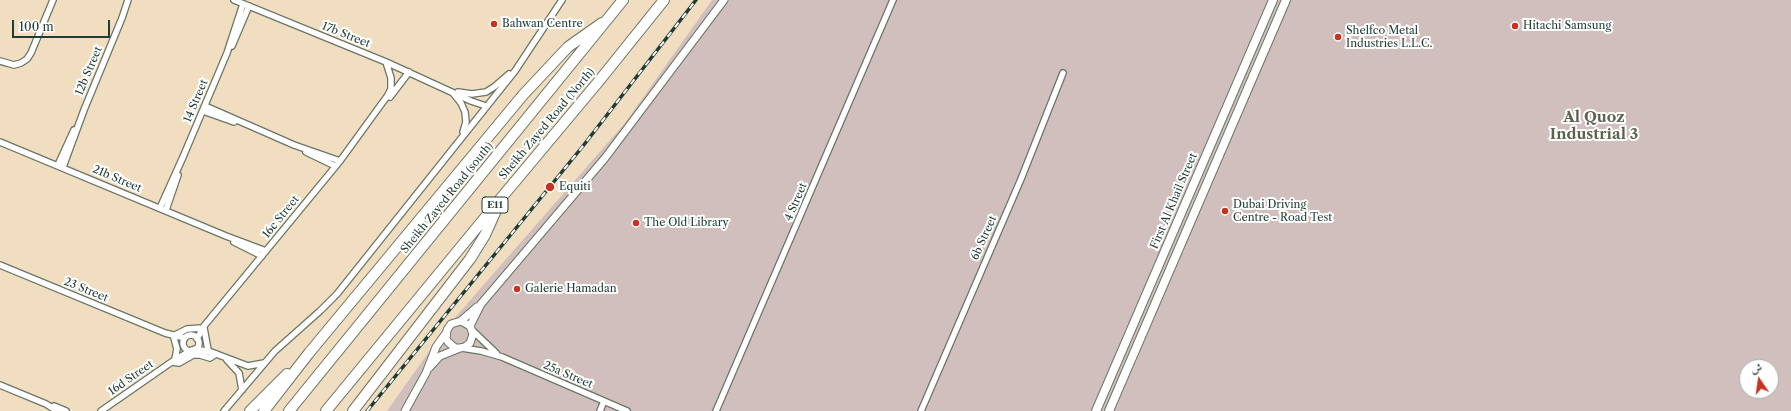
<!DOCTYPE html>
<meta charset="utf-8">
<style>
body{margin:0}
#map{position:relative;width:1791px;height:411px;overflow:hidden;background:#f1dec0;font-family:"Libre Caslon Text",Amiri,serif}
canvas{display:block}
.north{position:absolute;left:1739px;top:359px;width:40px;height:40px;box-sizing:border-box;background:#fff;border:1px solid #a5b1ae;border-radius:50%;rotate:347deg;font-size:11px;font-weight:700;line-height:16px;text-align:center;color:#1f3d34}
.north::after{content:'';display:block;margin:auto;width:14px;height:18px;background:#c8321e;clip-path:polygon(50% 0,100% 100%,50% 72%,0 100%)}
.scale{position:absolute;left:12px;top:20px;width:98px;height:18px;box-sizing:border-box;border:2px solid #1f3d34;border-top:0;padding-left:5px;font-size:12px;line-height:14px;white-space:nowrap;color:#1f3d34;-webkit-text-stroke:3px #fff;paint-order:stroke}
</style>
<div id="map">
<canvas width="1791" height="411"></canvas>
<div class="north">ش</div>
<div class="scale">100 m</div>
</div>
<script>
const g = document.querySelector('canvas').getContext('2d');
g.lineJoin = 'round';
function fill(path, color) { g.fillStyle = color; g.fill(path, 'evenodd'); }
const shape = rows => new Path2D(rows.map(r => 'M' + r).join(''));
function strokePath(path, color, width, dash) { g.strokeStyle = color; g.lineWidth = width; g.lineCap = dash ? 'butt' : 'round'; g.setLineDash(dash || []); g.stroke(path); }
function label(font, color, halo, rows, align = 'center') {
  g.font = font + ' "Libre Caslon Text",serif'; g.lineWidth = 4; g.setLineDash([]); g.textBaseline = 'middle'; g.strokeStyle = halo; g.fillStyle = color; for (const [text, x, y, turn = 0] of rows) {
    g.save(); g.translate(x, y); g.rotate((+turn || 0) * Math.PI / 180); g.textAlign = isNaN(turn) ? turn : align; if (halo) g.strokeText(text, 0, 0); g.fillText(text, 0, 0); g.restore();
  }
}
const industrial = shape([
 [712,0,1791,0,1791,411,387,411,445,329,625,123],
 [1747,367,1771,367,1771,391,1747,391]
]);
const minor = shape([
 [234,0,386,62,471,101,486,106],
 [232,46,249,6],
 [0,61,14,65,21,63,27,59,31,53,53,0],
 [458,92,472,94,486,92,494,87,509,74],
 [453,93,461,103,465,112,466,122,463,132],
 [390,97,409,72],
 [205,106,294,145,340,161],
 [203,111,234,122],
 [0,142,226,236,266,251],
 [306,152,335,166],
 [58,165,74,130],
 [63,167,84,110,122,18,128,0],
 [160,208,183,157,227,53,243,4],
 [166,210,178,175],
 [234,242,262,256],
 [0,265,165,333,185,338],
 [204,328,208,350],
 [473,331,496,353],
 [175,335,187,329,202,328],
 '183 343a8 8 0 1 1 16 0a8 8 0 1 1-16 0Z',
 [174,338,177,349,175,359],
 [197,339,204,326,340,161,388,95,391,89,391,78,386,62],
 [462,348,481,351,502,357,627,411],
 [195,349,211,352,248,366,264,363],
 [227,360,239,373,242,390],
 [172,362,179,363,193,355,200,355,210,358,216,354],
 [0,385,46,404,57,411],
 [54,406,66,411],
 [101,411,173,361,192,350],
 [224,411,275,351,320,311,337,294,515,71,562,0],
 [600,411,604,401],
 [716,411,893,0],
 [921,411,1021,179,1063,73]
]);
const tertiary = shape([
 [461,321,470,326,473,334,470,343,465,347,460,348,455,348,448,342,446,338,447,330,451,324,461,321,477,307],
 [470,326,481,304,605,158,724,0],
 [429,368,440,356,460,348],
 [405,411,426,373,436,347,446,333]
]);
const secondary = shape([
 [1096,411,1273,0],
 [1109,411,1286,0]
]);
const motorway = shape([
 [250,411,287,374],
 [264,411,309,353,523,95,568,47,602,23],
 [289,411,623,0],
 [326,411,502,197,599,81,664,0],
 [353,411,470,259,485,235,498,206]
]);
const rail = shape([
 [367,411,583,146,696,0]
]);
const markers = [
 [494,24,4,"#c8321e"],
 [1515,26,4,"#c8321e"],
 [1338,37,4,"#c8321e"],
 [550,187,5,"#c8321e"],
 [1225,211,4,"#c8321e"],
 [636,223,4,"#c8321e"],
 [517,289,4,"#c8321e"]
];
const shields = [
 [495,205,26]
];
const shieldNames = [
 ["E11",495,205]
];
const poiNames = [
 ["Bahwan Centre",502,24],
 ["Hitachi Samsung",1523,26],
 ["Shelfco Metal",1346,31],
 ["Industries L.L.C.",1346,44],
 ["Equiti",559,187],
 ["Dubai Driving",1233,205],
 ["Centre - Road Test",1233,218],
 ["The Old Library",644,223],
 ["Galerie Hamadan",525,289]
];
const streetNames = [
 ["17b Street",346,35,22],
 ["12b Street",89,71,-67],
 ["14 Street",196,101,-67],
 ["Sheikh Zayed Road (North)",547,124,-50],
 ["21b Street",117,179,23],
 ["Sheikh Zayed Road (south)",447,198,-51],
 ["First Al Khail Street",1174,201,-67],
 ["4 Street",796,202,-67],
 ["16c Street",281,217,-51],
 ["6b Street",984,238,-66],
 ["23 Street",86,290,22],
 ["25a Street",568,375,23],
 ["16d Street",131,378,-35]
];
const districtNames = [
 ["Al Quoz",1594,118],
 ["Industrial 3",1594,135]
];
fill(industrial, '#d1bfbd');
strokePath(minor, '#687565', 8);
strokePath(tertiary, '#687565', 9);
strokePath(secondary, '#687565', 10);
strokePath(motorway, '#687565', 12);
strokePath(minor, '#fff', 5.5);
strokePath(tertiary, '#fff', 7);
strokePath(secondary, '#fff', 8);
strokePath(motorway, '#fff', 10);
strokePath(rail, '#1f3d34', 3.5);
strokePath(rail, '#fff', 2, [6]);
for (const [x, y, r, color] of markers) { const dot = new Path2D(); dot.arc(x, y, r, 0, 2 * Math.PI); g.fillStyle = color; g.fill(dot); strokePath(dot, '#fff', 1.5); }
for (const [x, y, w] of shields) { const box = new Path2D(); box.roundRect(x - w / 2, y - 8, w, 16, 3); g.fillStyle = '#fff'; g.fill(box); strokePath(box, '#1f3d34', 1); }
label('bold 10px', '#1f3d34', null, shieldNames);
label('11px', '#1f3d34', '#fff', poiNames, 'left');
label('11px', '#1f3d34', '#fff', streetNames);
label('bold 15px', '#5b624d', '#fff', districtNames);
</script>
